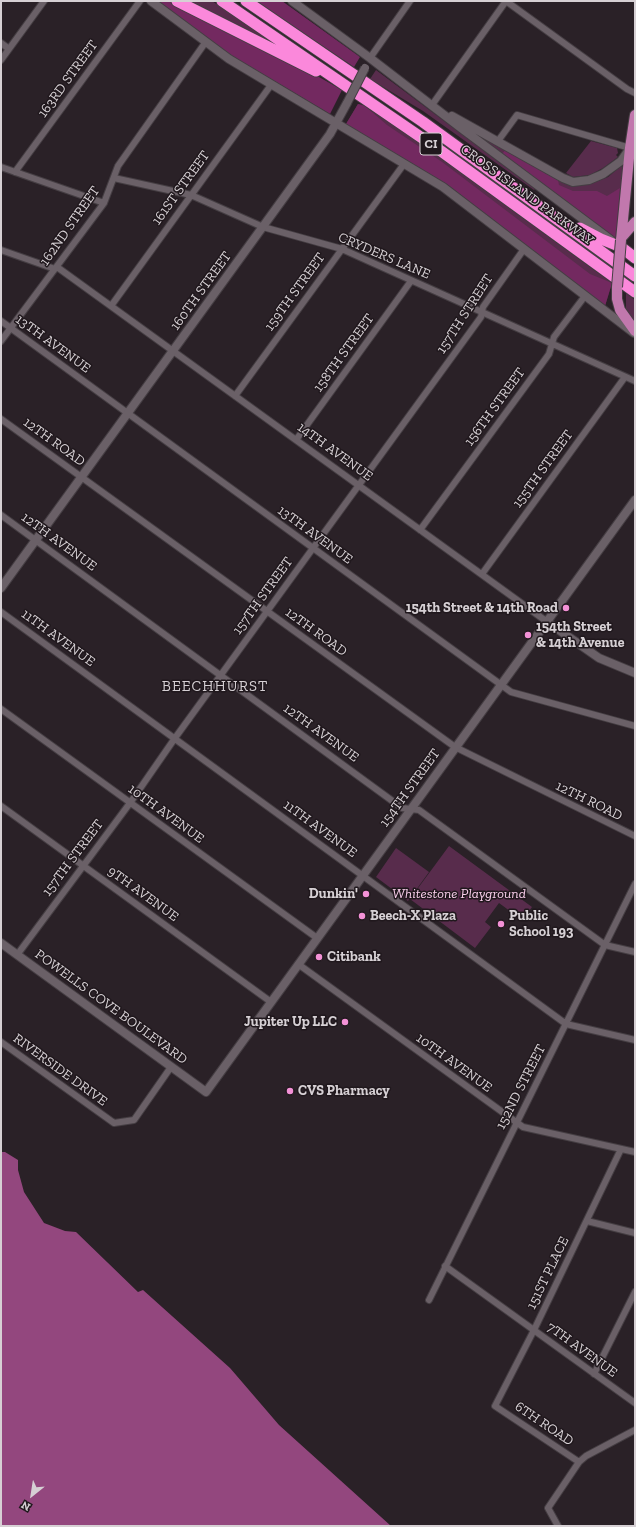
<!DOCTYPE html>
<style>
body{margin:0}
#map{position:relative;width:636px;height:1527px;overflow:hidden;background:#2a2127;font-family:"Zilla Slab",serif}
canvas{display:block}
.frame{position:absolute;inset:0;border:2px solid #d6d0d4;pointer-events:none}
.north{position:absolute;left:12px;top:1475px;width:40px;height:40px;-webkit-text-stroke:3px #20181d;paint-order:stroke;rotate:210deg;font-size:11px;font-weight:700;line-height:16px;text-align:center;color:#d6d0d4}
.north::after{content:'';display:block;margin:auto;width:14px;height:18px;background:#d6d0d4;clip-path:polygon(50% 0,100% 100%,50% 72%,0 100%)}
</style>
<div id="map">
<canvas width="636" height="1527"></canvas>
<div class="frame"></div>
<div class="north">N</div>
</div>
<script>
const g = document.querySelector('canvas').getContext('2d');
g.lineJoin = 'round';
function fill(path, color) { g.fillStyle = color; g.fill(path, 'evenodd'); }
const shape = rows => new Path2D(rows.map(r => 'M' + r).join(''));
function strokePath(path, color, width, dash) { g.strokeStyle = color; g.lineWidth = width; g.lineCap = dash ? 'butt' : 'round'; g.setLineDash(dash || []); g.stroke(path); }
function label(font, color, halo, rows, align = 'center') {
  g.font = font + ' "Zilla Slab",serif'; g.lineWidth = 3; g.setLineDash([]); g.textBaseline = 'middle'; g.strokeStyle = halo; g.fillStyle = color; for (const [text, x, y, turn = 0] of rows) {
    g.save(); g.translate(x, y); g.rotate((+turn || 0) * Math.PI / 180); g.textAlign = isNaN(turn) ? turn : align; if (halo) g.strokeText(text, 0, 0); g.fillText(text, 0, 0); g.restore();
  }
}
const green = shape([
 [185,1,212,1,283,49],
 [376,70,535,189,534,190,423,111,370,79],
 [358,104,364,105,401,129,612,283,605,306,448,185,346,124],
 [477,133,571,186,590,184,608,177,621,166,623,167,616,239,486,141],
 [591,141,617,148,618,153,616,155,618,157,603,168,590,175,573,177,566,173],
 [626,293,635,300,635,324,626,309],
 [449,846,532,907,522,920,499,903,485,922,491,927,475,948,410,899],
 [396,848,429,872,408,901,376,877]
]);
const forest = shape([
 [157,1,170,1,289,60,342,90,330,114,230,55],
 [255,1,282,1,360,57,354,67],
 [358,104,365,106,387,125,442,162,590,274,612,283,605,306,448,185,346,124],
 [506,149,558,180,559,185,573,191,597,191,607,196,620,188,616,239,502,154]
]);
const water = shape([
 [1,1152,5,1152,18,1160,18,1170,24,1192,44,1223,65,1231,76,1232,138,1292,143,1290,230,1368,279,1425,391,1526,1,1526]
]);
const minor = shape([
 [506,1,627,89,635,93],
 [1,43,9,49],
 [370,58,410,1],
 [1,60,44,1],
 [432,105,506,1],
 [498,141,517,115,630,148],
 [1,167,104,203],
 [15,172,140,1],
 [114,178,191,195,263,227,342,249,635,381],
 [1,250,55,269],
 [57,267,546,621],
 [111,306,271,85],
 [1,321,511,692,635,726],
 [1,341,104,203,118,166,205,43],
 [235,396,404,164],
 [1,419,455,747,635,836],
 [296,440,411,281],
 [1,515,402,808,419,810,605,945,635,952],
 [420,530,549,354,554,337,585,296],
 [482,574,625,377],
 [1,612,566,1024,635,1040],
 [1,709,317,938],
 [1,806,271,1002],
 [17,955,130,803,175,738,481,317,483,307,524,249],
 [298,964,523,1127,635,1152],
 [1,1042,114,1123,134,1120,171,1067],
 [587,1221,635,1233],
 [445,1266,635,1403],
 [429,1300,635,884],
 [594,1374,635,1292],
 [579,1462,495,1406,534,1330,621,1149],
 [558,1526,548,1508,579,1462,586,1456,635,1430]
]);
const tertiary = shape([
 [151,1,229,59,443,187,634,333],
 [292,1,370,58,461,128,611,240],
 [452,116,563,178,573,182,589,180,603,174,621,161,630,148,635,149],
 [1,588,330,134,347,103],
 [546,621,599,658,635,673],
 [1,943,206,1092,635,500]
]);
const primary = shape([
 [622,237,635,222],
 [621,240,630,148,635,115],
 [617,287,617,299,620,310,635,331]
]);
const motorway = shape([
 [177,1,316,71],
 [222,1,441,151,635,292],
 [246,1,423,122,635,276],
 [580,228,601,239,621,247,635,258]
]);
const tertiaryBridge = shape([
 [347,103,365,68]
]);
const primaryBridge = shape([
 [617,287,621,240]
]);
const markers = [
 [566,608,4,"#f391d6"],
 [528,635,4,"#f391d6"],
 [366,894,4,"#f391d6"],
 [362,916,4,"#f391d6"],
 [501,924,4,"#f391d6"],
 [319,957,4,"#f391d6"],
 [345,1022,4,"#f391d6"],
 [290,1091,4,"#f391d6"]
];
const shields = [
 [431,144,22]
];
const shieldNames = [
 ["CI",431,144]
];
const streetNames = [
 ["163RD STREET",68,79,-54],
 ["161ST STREET",181,188,-54],
 ["CROSS ISLAND PARKWAY",527,195,36],
 ["162ND STREET",70,226,-55],
 ["CRYDERS LANE",384,256,23],
 ["160TH STREET",201,291,-54],
 ["159TH STREET",295,292,-54],
 ["157TH STREET",465,314,-57],
 ["13TH AVENUE",53,344,36],
 ["158TH STREET",344,353,-54],
 ["156TH STREET",495,407,-54],
 ["12TH ROAD",54,442,36],
 ["14TH AVENUE",335,452,36],
 ["155TH STREET",543,469,-54],
 ["13TH AVENUE",315,535,36],
 ["12TH AVENUE",59,542,36],
 ["157TH STREET",263,596,-54],
 ["12TH ROAD",316,632,36],
 ["11TH AVENUE",58,638,36],
 ["12TH AVENUE",321,733,36],
 ["154TH STREET",410,788,-54],
 ["12TH ROAD",589,801,26],
 ["10TH AVENUE",166,814,36],
 ["11TH AVENUE",320,829,36],
 ["157TH STREET",73,858,-53],
 ["9TH AVENUE",143,894,36],
 ["POWELLS COVE BOULEVARD",111,1007,36],
 ["10TH AVENUE",454,1063,36],
 ["RIVERSIDE DRIVE",60,1070,36],
 ["152ND STREET",521,1087,-63],
 ["151ST PLACE",548,1273,-64],
 ["7TH AVENUE",582,1350,36],
 ["6TH ROAD",544,1424,34]
];
const poiNames = [
 ["154th Street & 14th Road",558,608,"right"],
 ["154th Street",536,627],
 ["& 14th Avenue",536,643],
 ["Dunkin'",358,894,"right"],
 ["Beech-X Plaza",370,916],
 ["Public",509,916],
 ["School 193",509,932],
 ["Citibank",327,957],
 ["Jupiter Up LLC",337,1022,"right"],
 ["CVS Pharmacy",298,1091]
];
const parkNames = [
 ["Whitestone Playground",459,894]
];
const neighbourhoodNames = [
 ["BEECHHURST",215,687]
];
fill(green, '#582c4c');
fill(forest, '#732960');
fill(water, '#93477e');
strokePath(minor, '#453e43', 8);
strokePath(tertiary, '#453e43', 10);
strokePath(primary, '#453e43', 12);
strokePath(motorway, '#453e43', 13);
strokePath(minor, '#6a6067', 6);
strokePath(tertiary, '#6a6067', 8);
strokePath(primary, '#c178ad', 10);
strokePath(motorway, '#fb88db', 11);
strokePath(tertiaryBridge, '#453e43', 10, []);
strokePath(primaryBridge, '#453e43', 12, []);
strokePath(tertiaryBridge, '#6a6067', 8);
strokePath(primaryBridge, '#c178ad', 10);
for (const [x, y, r, color] of markers) { const dot = new Path2D(); dot.arc(x, y, r, 0, 2 * Math.PI); g.fillStyle = color; g.fill(dot); strokePath(dot, '#20181d', 1.5); }
for (const [x, y, w] of shields) { const box = new Path2D(); box.roundRect(x - w / 2, y - 11, w, 22, 3); g.fillStyle = '#20181d'; g.fill(box); strokePath(box, '#d6d0d4', 1); }
label('bold 13px', '#d6d0d4', null, shieldNames);
label('14px', '#d6d0d4', '#20181d', streetNames);
label('bold 14px', '#d6d0d4', '#20181d', poiNames, 'left');
label('italic 14px', '#f9ceeb', '#20181d', parkNames);
g.letterSpacing = '1px';
label('15px', '#d6d0d4', '#20181d', neighbourhoodNames);
g.letterSpacing = '0px';
</script>
